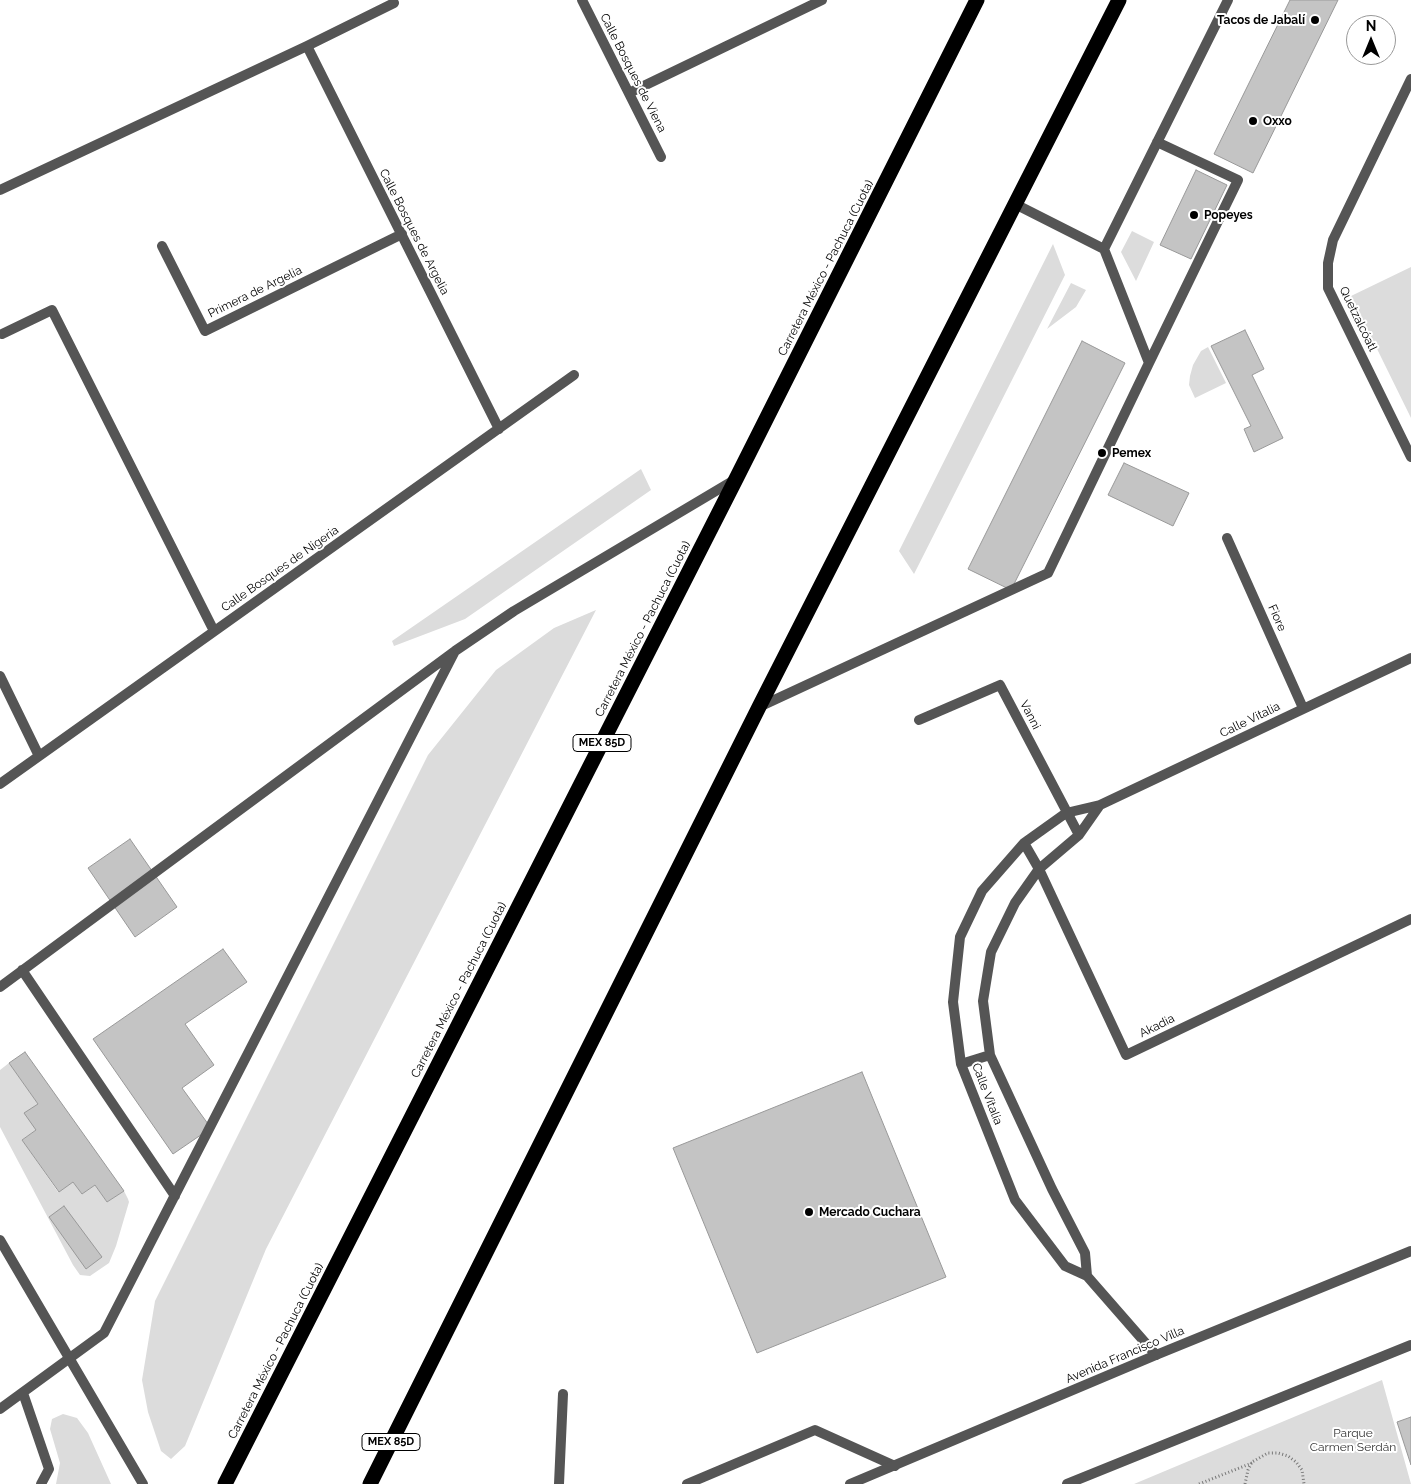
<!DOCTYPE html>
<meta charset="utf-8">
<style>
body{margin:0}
#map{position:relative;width:1411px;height:1484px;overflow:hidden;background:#fff;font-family:Raleway,sans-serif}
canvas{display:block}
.north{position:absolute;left:1346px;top:15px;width:50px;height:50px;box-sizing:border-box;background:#fff;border:1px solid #999;border-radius:50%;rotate:0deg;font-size:14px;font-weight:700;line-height:20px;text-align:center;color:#000}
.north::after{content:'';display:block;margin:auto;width:18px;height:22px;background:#000;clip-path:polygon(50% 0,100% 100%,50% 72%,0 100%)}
</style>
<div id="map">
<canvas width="1411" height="1484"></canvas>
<div class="north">N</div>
</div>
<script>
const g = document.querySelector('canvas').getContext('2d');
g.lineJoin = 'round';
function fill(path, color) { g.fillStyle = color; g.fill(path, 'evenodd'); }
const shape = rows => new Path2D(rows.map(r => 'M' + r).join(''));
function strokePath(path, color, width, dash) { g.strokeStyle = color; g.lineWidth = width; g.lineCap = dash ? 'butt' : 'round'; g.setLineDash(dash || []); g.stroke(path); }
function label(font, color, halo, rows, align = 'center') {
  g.font = font + ' Raleway,sans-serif'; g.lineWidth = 4; g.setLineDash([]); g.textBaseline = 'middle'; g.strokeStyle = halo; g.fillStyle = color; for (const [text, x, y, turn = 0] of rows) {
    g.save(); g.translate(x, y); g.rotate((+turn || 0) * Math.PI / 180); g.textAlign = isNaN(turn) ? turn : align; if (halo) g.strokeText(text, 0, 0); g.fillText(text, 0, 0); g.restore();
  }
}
const green = shape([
 [1132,231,1154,242,1136,281,1121,252],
 [1053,244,1065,275,914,574,899,551],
 [1411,267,1411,418,1351,296],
 [1071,283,1086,290,1076,307,1047,329],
 [1208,347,1226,383,1195,398,1189,385,1190,376,1193,365,1201,351],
 [641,469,651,490,465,619,394,646,392,641],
 [596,610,266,1249,185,1446,171,1459,161,1451,148,1412,142,1380,155,1301,428,755,496,670,554,628],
 [9,1063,38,1104,36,1130,22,1140,58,1192,73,1182,82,1194,95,1185,107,1202,124,1191,128,1199,129,1202,116,1246,109,1263,90,1276,80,1275,73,1265,0,1127,0,1070],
 [1382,1380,1411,1484,1134,1484],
 [63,1414,77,1418,88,1433,111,1484,56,1484,60,1463,50,1429,52,1419]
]);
const building = shape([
 [1290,0,1338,0,1253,173,1214,154,1290,0],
 [1196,170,1227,185,1191,259,1160,245,1196,170],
 [1245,330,1264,369,1252,375,1283,438,1254,452,1244,429,1251,426,1211,346,1245,330],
 [1082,341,1125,363,1011,590,968,569,1082,341],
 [1124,463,1189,493,1173,526,1108,495,1124,463],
 [130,839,177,907,135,937,88,868,130,839],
 [223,949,247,982,185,1024,214,1065,182,1088,211,1128,173,1154,93,1039,223,949],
 [25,1052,124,1191,107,1202,95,1185,82,1194,73,1182,59,1192,22,1140,36,1130,24,1113,38,1104,9,1063,25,1052],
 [862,1072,946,1277,757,1353,673,1148,862,1072],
 [64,1206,102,1257,86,1269,49,1217,64,1206],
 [1411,1417,1411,1465,1397,1422,1411,1417]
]);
const path = shape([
 [1199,1484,1252,1463],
 [1245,1484,1248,1470,1252,1462,1268,1453,1278,1453,1288,1456,1296,1462,1302,1470,1304,1484]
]);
const service = shape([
 [1104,249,1228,0],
 [1149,363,1238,180,1157,142],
 [759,707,1048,573,1149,363,1104,249,1015,204],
 [22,970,175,1196],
 [0,987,455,651,514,611,736,479],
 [0,1240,143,1484],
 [23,1393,49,1469,41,1484],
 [0,1409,104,1333,455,651],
 [559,1484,563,1394],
 [687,1484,815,1430,895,1466]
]);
const minor = shape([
 [582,0,661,157],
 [307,46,499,429],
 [1411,79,1333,240,1328,263,1328,288,1411,457],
 [629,93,822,0],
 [0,190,307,46,394,3],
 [162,246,205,331,402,234],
 [2,334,52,310,214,631],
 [1227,538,1303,708],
 [0,676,39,756],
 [919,720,1000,685,1079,835],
 [0,784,574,375],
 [1024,843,1039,869,1126,1055,1411,919],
 [961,1064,990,1055],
 [1087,1276,1085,1253,1052,1189,990,1055,983,1001,991,952,1015,903,1039,869,1079,835,1100,805],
 [1156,1355,1087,1276,1065,1266,1015,1200,961,1064,953,1002,960,937,982,891,1024,843,1066,813,1100,805,1411,658]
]);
const tertiary = shape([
 [850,1484,1156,1355,1411,1251],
 [1067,1484,1411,1345]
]);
const motorway = shape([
 [225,1484,736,479,977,0],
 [370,1484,759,707,1119,0]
]);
const markers = [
 [1315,20,5,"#000"],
 [1253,121,5,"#000"],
 [1194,215,5,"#000"],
 [1102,453,5,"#000"],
 [809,1212,5,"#000"]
];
const shields = [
 [602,743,58],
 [391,1442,58]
];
const shieldNames = [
 ["MEX 85D",602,743],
 ["MEX 85D",391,1442]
];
const poiNames = [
 ["Tacos de Jabalí",1305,20,"right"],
 ["Oxxo",1263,121],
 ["Popeyes",1204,215],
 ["Pemex",1112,453],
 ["Mercado Cuchara",819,1212]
];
const streetNames = [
 ["Calle Bosques de Viena",633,73,63],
 ["Calle Bosques de Argelia",414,232,63],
 ["Carretera México - Pachuca (Cuota)",826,268,-63],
 ["Primera de Argelia",255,292,-26],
 ["Quetzalcóatl",1358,319,64],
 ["Calle Bosques de Nigeria",280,569,-35],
 ["Fiore",1277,618,66],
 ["Carretera México - Pachuca (Cuota)",643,629,-63],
 ["Vanni",1030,715,63],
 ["Calle Vitalia",1250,720,-26],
 ["Carretera México - Pachuca (Cuota)",459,990,-63],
 ["Akadia",1157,1026,-26],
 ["Calle Vitalia",987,1094,69],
 ["Carretera México - Pachuca (Cuota)",276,1351,-63],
 ["Avenida Francisco Villa",1125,1355,-23]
];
const parkNames = [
 ["Parque",1353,1433],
 ["Carmen Serdán",1353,1447]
];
fill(green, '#dcdcdc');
fill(building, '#c4c4c4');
strokePath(building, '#999', 1);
strokePath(path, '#777', 3, [1, 2.5]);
strokePath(service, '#555', 10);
strokePath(minor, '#555', 10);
strokePath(tertiary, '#555', 10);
strokePath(motorway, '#000', 15);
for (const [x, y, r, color] of markers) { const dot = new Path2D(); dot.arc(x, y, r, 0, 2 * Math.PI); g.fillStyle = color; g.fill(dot); strokePath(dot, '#fff', 2); }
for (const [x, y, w] of shields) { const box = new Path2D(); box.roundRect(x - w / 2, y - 8.5, w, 17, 4); g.fillStyle = '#fff'; g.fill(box); strokePath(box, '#000', 1); }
label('bold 11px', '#000', null, shieldNames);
label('bold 12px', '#000', '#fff', poiNames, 'left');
label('12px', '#000', '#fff', streetNames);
label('12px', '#333', '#fff', parkNames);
</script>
